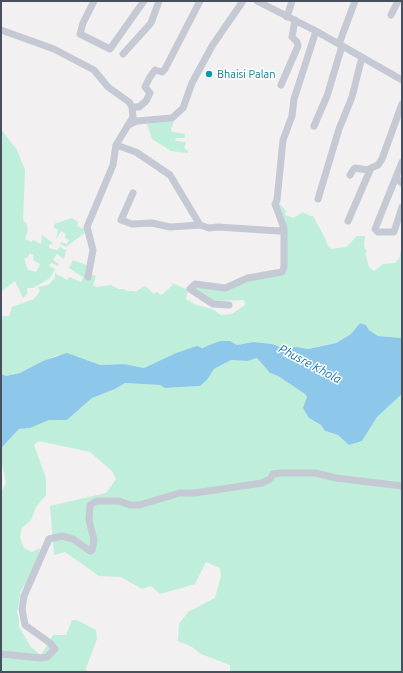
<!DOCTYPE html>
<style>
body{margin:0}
#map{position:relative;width:403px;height:673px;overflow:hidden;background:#f2f0f0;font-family:Ubuntu,sans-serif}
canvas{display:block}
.frame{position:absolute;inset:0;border:2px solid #484f5d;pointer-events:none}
</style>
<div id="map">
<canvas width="403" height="673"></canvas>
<div class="frame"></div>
</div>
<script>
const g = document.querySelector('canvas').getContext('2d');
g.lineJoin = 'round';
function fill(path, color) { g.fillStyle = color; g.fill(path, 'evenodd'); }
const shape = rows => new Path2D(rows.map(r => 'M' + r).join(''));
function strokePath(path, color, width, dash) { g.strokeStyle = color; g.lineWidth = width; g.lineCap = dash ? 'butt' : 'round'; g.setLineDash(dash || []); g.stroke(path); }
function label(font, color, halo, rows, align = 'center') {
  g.font = font + ' Ubuntu,sans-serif'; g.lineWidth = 3; g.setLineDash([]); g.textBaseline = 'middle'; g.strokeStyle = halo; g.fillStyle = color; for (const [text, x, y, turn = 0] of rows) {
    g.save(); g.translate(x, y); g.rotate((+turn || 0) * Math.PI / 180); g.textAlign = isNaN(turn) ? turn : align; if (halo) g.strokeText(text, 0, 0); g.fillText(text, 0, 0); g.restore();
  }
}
const green = shape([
 [174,121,171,129,172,132,185,134,185,138,176,138,175,141,186,142,184,148,188,151,188,153,171,151,152,139,147,124],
 [1,129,17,150,25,170,23,220,26,223,28,230,25,239,31,242,33,240,41,244,42,235,53,243,49,245,49,248,57,250,60,247,66,250,64,259,57,254,53,260,59,264,58,266,51,263,49,266,55,269,50,278,33,288,27,288,27,294,23,298,15,281,1,292],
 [30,253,34,256,33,260,40,264,36,272,28,270,24,258,27,258],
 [281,195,279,203,286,211,285,215,293,218,303,212,310,216,313,216,325,238,327,244,331,249,346,247,357,236,365,236,364,246,367,252,365,253,369,267,374,271,383,264,395,263,400,257,400,253,402,249,402,338,378,336,369,330,366,325,360,323,351,334,335,343,308,349,297,347,283,348,272,344,253,342,237,345,230,341,176,353,144,368,124,364,100,365,57,355,20,373,6,376,1,374,1,316,9,316,12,307,34,299,40,291,38,287,48,285,55,278,55,273,67,280,69,277,81,282,83,277,69,268,73,260,89,266,92,275,96,276,93,285,96,287,111,285,118,289,124,289,127,291,134,291,135,292,145,286,154,294,157,292,161,295,173,285,170,282,188,290,186,299,196,305,212,309,221,315,232,314,245,305,244,300,214,301,194,288,198,285,213,288,283,274,286,249,278,204],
 [72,218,78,222,77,226,87,231,66,247,60,244,61,242,67,244,69,240,65,238,66,234,61,231,56,240,58,229,54,228,54,224],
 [257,358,270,373,278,376,305,394,307,397,309,418,321,425,325,431,338,435,349,445,362,441,377,417,402,394,402,672,230,672,230,665,201,654,192,647,178,641,179,624,188,612,215,598,221,576,220,568,206,562,195,584,160,594,151,586,142,589,121,577,99,576,65,552,54,555,50,506,106,493,116,479,112,471,90,452,39,441,34,445,46,478,46,495,36,507,31,520,22,528,20,537,24,548,32,552,40,548,36,569,21,590,17,612,19,619,19,627,31,647,41,655,53,635,66,635,72,620,77,620,96,630,97,639,86,668,87,672,1,672,1,492,6,483,1,460,1,448,3,445,19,429,30,428,49,420,67,420,92,398,115,389,125,383,161,385,165,388,200,386,207,380,214,369,231,360,247,361]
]);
const water = shape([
 [360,323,366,325,369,330,378,336,402,338,402,394,377,417,362,441,349,445,338,435,325,431,321,425,309,418,303,408,307,397,305,394,278,376,270,373,257,358,247,361,231,360,214,369,207,380,200,386,165,388,160,385,125,383,115,389,92,398,67,420,49,420,30,428,19,429,1,448,1,374,6,376,20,373,43,361,67,353,100,365,124,364,144,368,176,353,197,346,202,348,220,341,230,341,237,345,253,342,272,344,283,348,297,347,308,349,336,343,351,334]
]);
const minor = shape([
 [94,1,83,23,80,34,110,49,144,1],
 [257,1,316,31,402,80],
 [391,15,398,1],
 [287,17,292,1],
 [1,30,54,49,94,70,108,87,129,102,132,107,133,117,116,145,113,165,87,227,93,250,88,277],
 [339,44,355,1],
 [123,54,151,23,159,1],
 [281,85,298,46,297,42,292,37,295,20],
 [132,107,139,107,146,101,150,93,145,87,150,77,155,70,162,72,165,69,200,1],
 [128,125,137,121,172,118,183,108,192,83,212,46,243,1],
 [314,126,327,96,342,46],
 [116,145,136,152,170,175,200,225,209,228,218,227,279,231,284,228,275,204,277,200,283,140,292,116,294,99,316,31],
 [402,162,375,229,378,232,394,232,402,207],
 [350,175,353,170,355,168,368,170,371,168],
 [396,178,402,183],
 [133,193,121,220,132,224,152,223,170,227,200,225],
 [318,199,339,129,352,97,362,57],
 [348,221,371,168,378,165,382,159,402,104],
 [229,305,213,304,190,289,195,284,225,288,248,278,282,272,284,267,284,228],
 [1,654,41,658,47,657,55,649,50,643,25,625,22,609,24,596,49,539,62,536,73,539,90,551,92,550,94,540,89,520,90,505,97,501,119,501,130,505,139,505,180,493,195,493,262,483,270,479,273,474,282,473,315,473,336,478,402,486]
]);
const markers = [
 [209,74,4,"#0f9aa8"]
];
const cultureNames = [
 ["Bhaisi Palan",217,74]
];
const waterNames = [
 ["Phusre Khola",310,364,28]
];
fill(green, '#bfeeda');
fill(water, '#8dc7ea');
strokePath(minor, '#c4c9d4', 7);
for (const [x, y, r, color] of markers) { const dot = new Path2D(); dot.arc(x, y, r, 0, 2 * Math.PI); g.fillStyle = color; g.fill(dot); strokePath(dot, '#fff', 1.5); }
label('11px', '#0d838f', '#fff', cultureNames, 'left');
label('italic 12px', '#0f6da9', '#fff', waterNames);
</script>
